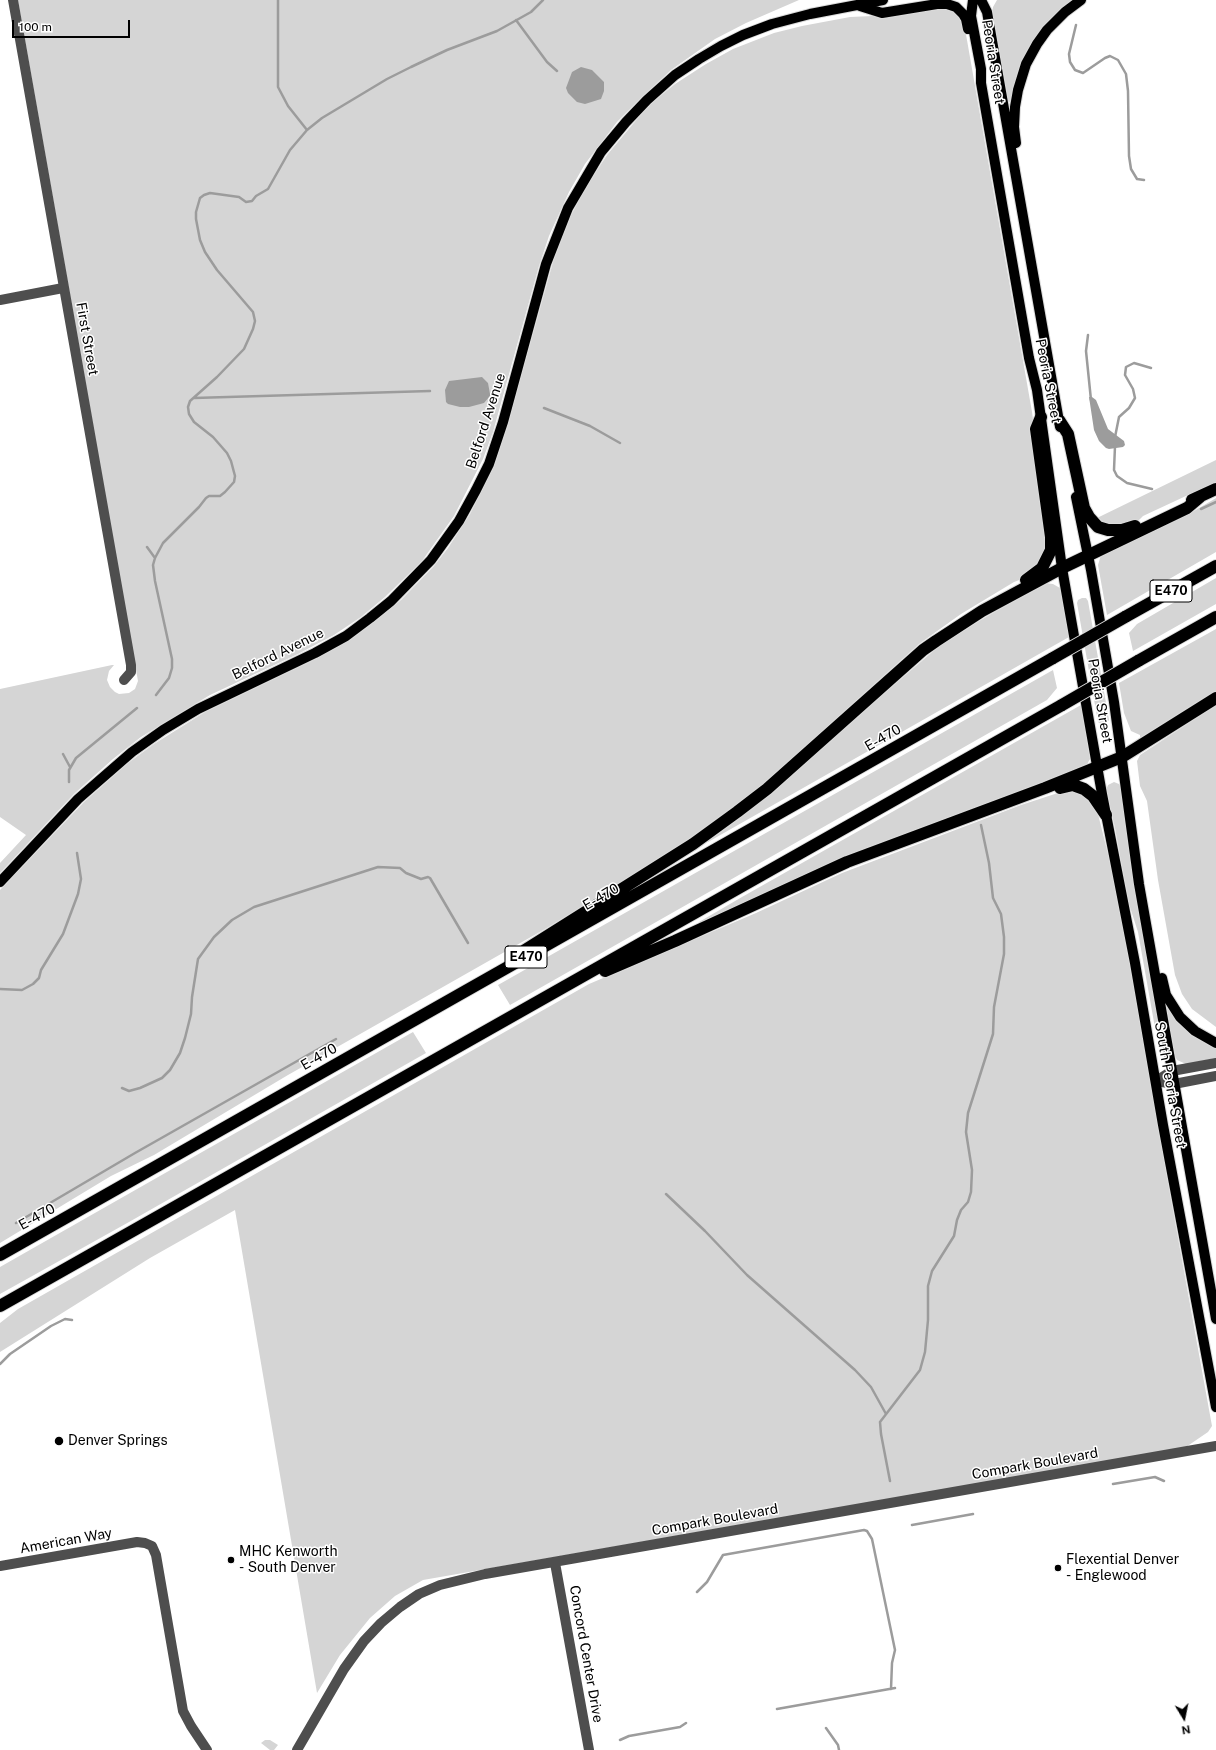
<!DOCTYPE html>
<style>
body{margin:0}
#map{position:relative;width:1216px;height:1750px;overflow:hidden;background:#fff;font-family:"Public Sans",sans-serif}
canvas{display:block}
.north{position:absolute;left:1164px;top:1698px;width:40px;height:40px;-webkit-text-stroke:3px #fff;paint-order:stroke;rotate:170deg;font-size:11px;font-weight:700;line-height:16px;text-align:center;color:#000}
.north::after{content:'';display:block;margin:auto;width:14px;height:18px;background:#000;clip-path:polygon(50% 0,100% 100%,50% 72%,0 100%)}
.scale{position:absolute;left:12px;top:20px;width:118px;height:18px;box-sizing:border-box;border:2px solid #000;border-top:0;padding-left:5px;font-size:12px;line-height:14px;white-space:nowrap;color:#000;-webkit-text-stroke:3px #fff;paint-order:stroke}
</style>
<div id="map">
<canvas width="1216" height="1750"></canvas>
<div class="north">N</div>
<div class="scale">100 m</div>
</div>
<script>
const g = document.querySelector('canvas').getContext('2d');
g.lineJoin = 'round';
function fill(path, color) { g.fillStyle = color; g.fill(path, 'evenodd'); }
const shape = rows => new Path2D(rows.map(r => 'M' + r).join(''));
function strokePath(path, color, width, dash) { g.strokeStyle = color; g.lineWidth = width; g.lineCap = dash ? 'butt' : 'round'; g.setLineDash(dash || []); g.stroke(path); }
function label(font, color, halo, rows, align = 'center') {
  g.font = font + ' "Public Sans",sans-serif'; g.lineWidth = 3; g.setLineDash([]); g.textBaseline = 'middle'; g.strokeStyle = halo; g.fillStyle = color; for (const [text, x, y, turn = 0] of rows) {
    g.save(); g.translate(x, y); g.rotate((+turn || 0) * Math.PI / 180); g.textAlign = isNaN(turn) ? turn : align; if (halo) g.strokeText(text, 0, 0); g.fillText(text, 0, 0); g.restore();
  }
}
const green = shape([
 [18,0,799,0,746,23,715,39,671,70,641,98,617,122,585,164,569,192,549,236,539,266,493,432,483,459,454,516,422,561,385,597,361,617,334,635,298,654,210,695,141,737,113,759,74,794,0,873,0,863,26,835,0,817,0,689,112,665,114,665,109,671,107,680,110,687,115,692,119,694,129,693,135,689,138,681],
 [997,0,1074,0,1057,15,1010,102,1007,101,992,14,993,7],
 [942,7,957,13,964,23,1032,412,1049,534,1044,559,1022,579,1014,582,961,614,919,644,760,787,739,805,681,846,545,929,288,1075,154,1155,111,1176,0,1243,0,890,84,802,128,763,154,744,205,712,307,663,354,637,401,600,434,566,448,548,470,514,491,472,509,419,555,255,568,221,586,187,607,155,648,106,675,84,706,64,733,49,774,33,802,26,850,17,895,15],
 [1216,460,1216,482,1143,516,1137,522,1126,527,1100,523,1101,520,1097,518],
 [1216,498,1216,552,1107,615,1098,565,1101,555,1194,511],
 [1216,578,1216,604,1133,651,1129,633,1137,624],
 [1045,583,1053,584,1060,588,1069,637,708,842,706,840,794,771,938,647,979,621],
 [1082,598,1086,598,1088,601,1109,720,1105,725,1102,725,1098,722,1077,603,1078,600],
 [1216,629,1216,691,1144,737,1140,737,1140,735,1131,731,1124,713,1119,683],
 [1053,670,1057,688,1047,700,510,1005,498,985],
 [1081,705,1090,759,1086,766,700,923,699,922,742,897],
 [1216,705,1216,1027,1192,1009,1182,994,1175,975,1158,880,1147,801,1140,786,1137,761,1140,755],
 [1114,782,1119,784,1122,789,1131,866,1159,1027,1155,1028,1138,932,1128,901,1115,828,1106,790,1108,785],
 [1073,790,1087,797,1097,810,1111,866,1138,1008,1167,1177,1212,1426,1208,1432,1186,1447,423,1580,395,1596,370,1618,340,1655,317,1693,235,1210,150,1258,0,1352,0,1323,18,1309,589,984,756,913,842,873,1021,805,1061,792],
 [1166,1004,1216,1047,1216,1058,1186,1064,1177,1060,1174,1054],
 [413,1032,426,1053,129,1222,0,1294,0,1267],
 [265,1740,270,1740,278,1745,274,1750,270,1750,261,1743]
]);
const water = shape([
 [581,67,592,70,604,82,604,91,601,99,585,104,577,102,568,93,566,88,572,72],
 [482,377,488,383,490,394,490,396,484,403,469,407,460,407,448,404,446,402,445,390,449,381],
 [1089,397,1092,397,1096,400,1108,429,1124,441,1125,445,1123,447,1109,449,1106,448,1099,441,1094,430]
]);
const stream = shape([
 [278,0,278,87,288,106,307,130],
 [516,20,547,62,557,71],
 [1076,25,1069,54,1070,62,1075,70,1083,73,1105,58,1110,56,1118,60,1126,74,1128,91,1129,156,1131,169,1137,179,1144,180],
 [1088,335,1086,351,1091,400],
 [194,398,430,391],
 [544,408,590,426,620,443],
 [1115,437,1119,417,1129,408,1135,398,1133,389,1125,375,1126,367,1134,363,1151,368],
 [1115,446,1114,470,1117,476,1127,483,1152,489],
 [1201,509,1216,502],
 [147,547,155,558],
 [156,695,169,678,172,668,172,659,155,581,153,565,155,558,163,543,199,507,206,498,209,496,220,496,225,492,234,482,235,476,231,461,227,453,213,437,194,422,189,414,188,407,190,401,217,377,244,349,253,329,255,321,253,312,217,270,205,252,200,240,196,219,196,212,200,198,204,195,210,193,239,197,246,202,252,201,256,196,268,189,290,150,307,130,322,118,387,79,411,67,447,50,497,31,531,12,543,0],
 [63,754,70,767],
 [69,782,69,770,76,758,137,708],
 [0,989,22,990,33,984,39,978,41,970,63,934,78,894,81,879,77,853],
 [122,1088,129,1091,140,1088,162,1078,170,1070,180,1053,185,1038,191,1014,192,997,198,959,214,937,232,920,254,907,378,867,400,868,406,873,421,879,428,877,430,878,468,943],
 [666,1194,705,1231,747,1275,855,1370,871,1387,886,1414],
 [16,1223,135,1153,336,1039],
 [0,1364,10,1354,51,1326,65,1319,72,1320],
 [890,1481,881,1434,880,1422,920,1370,925,1352,928,1320,928,1286,932,1271,954,1236,957,1220,961,1210,968,1202,971,1192,972,1170,966,1132,968,1113,993,1034,994,1007,1004,954,1004,937,1001,914,993,898,989,863,981,825],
 [1113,1484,1155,1477,1164,1481],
 [912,1525,973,1514],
 [697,1592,707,1582,723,1555,864,1530,867,1531,872,1539,895,1650,892,1663,891,1689],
 [777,1709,895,1688],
 [826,1728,838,1745,839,1750],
 [620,1740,629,1736,680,1727,686,1723]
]);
const minor = shape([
 [13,0,131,665,131,672,124,680],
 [0,300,63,288],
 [1156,1081,1172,1071,1216,1063],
 [1156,1081,1174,1084,1216,1076],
 [555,1563,589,1750],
 [0,1566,137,1542,145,1543,152,1546,156,1555,183,1711,191,1726,207,1750],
 [297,1750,344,1669,364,1641,381,1623,400,1607,419,1594,440,1585,485,1574,1216,1446]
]);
const major = shape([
 [973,0,971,16,981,69,981,83,1029,358,1037,390,1062,568,1102,794,1135,963,1163,1125,1216,1407],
 [981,0,987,12,1060,427],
 [860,6,882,13,937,4,947,4,956,7,963,14,966,19,968,29],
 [1016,143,1014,127,1015,107,1018,90,1026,64,1037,44,1047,30,1065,12,1081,0],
 [1076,497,1091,570,1114,702,1139,884,1216,1319],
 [0,882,78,799,132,752,163,730,198,709,315,653,346,636,370,618,391,601,431,560,459,521,476,490,489,464,503,422,546,264,568,208,601,152,626,122,647,100,675,75,699,59,721,46,743,35,772,24,810,14,883,0],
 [1162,978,1166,995,1180,1017,1195,1031,1216,1043]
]);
const highway = shape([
 [1059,420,1068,434,1084,508,1089,517,1098,527,1108,530,1122,530,1135,526],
 [1192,500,1216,489],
 [1026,580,1042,568,1051,550,1051,537,1036,429,1041,417],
 [1125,617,1216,566],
 [1138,661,1216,617],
 [1060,788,1073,785,1084,789,1093,796,1106,815],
 [525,950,693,844,737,812,767,789,923,650,936,641,982,611,1062,568,1187,508,1200,497],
 [605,971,675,941,847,862,1045,788,1122,757,1216,698],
 [0,1255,1053,658],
 [0,1306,1062,705]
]);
const highwayBridge = shape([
 [1053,658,1125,617],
 [1062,705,1138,661]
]);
const markers = [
 [59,1441,5,"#000"],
 [231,1560,4,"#000"],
 [1058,1568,4,"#000"]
];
const shields = [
 [1171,591,42],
 [526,957,42]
];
const shieldNames = [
 ["E470",1171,591],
 ["E470",526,957]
];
const streetNames = [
 ["Peoria Street",993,62,81],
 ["First Street",87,339,80],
 ["Peoria Street",1048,381,79],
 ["Belford Avenue",486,421,-72],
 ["Belford Avenue",278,654,-26],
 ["Peoria Street",1100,701,80],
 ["E-470",883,738,-30],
 ["E-470",601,897,-30],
 ["E-470",319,1057,-30],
 ["South Peoria Street",1170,1085,80],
 ["E-470",37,1217,-29],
 ["Compark Boulevard",1035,1464,-10],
 ["Compark Boulevard",715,1520,-10],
 ["American Way",66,1541,-10],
 ["Concord Center Drive",586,1654,80]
];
const poiNames = [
 ["Denver Springs",68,1441],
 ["MHC Kenworth",239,1552],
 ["- South Denver",239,1568],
 ["Flexential Denver",1066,1560],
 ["- Englewood",1066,1576]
];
fill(green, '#d5d5d5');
fill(water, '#9c9c9c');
strokePath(stream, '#9c9c9c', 2.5);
strokePath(major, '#dbdbdb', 12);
strokePath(highway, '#dbdbdb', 14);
strokePath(minor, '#4e4e4e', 10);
strokePath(major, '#000', 10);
strokePath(highway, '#000', 12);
strokePath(highwayBridge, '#dbdbdb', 14, []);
strokePath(highwayBridge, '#000', 12);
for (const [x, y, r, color] of markers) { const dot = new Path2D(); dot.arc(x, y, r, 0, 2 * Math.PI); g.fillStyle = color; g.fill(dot); strokePath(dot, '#fff', 1.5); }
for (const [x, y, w] of shields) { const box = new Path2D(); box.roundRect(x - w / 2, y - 11, w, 22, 3); g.fillStyle = '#fff'; g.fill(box); strokePath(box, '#000', 1); }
label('bold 13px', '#000', null, shieldNames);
label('14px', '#000', '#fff', streetNames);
label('14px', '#000', '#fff', poiNames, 'left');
</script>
